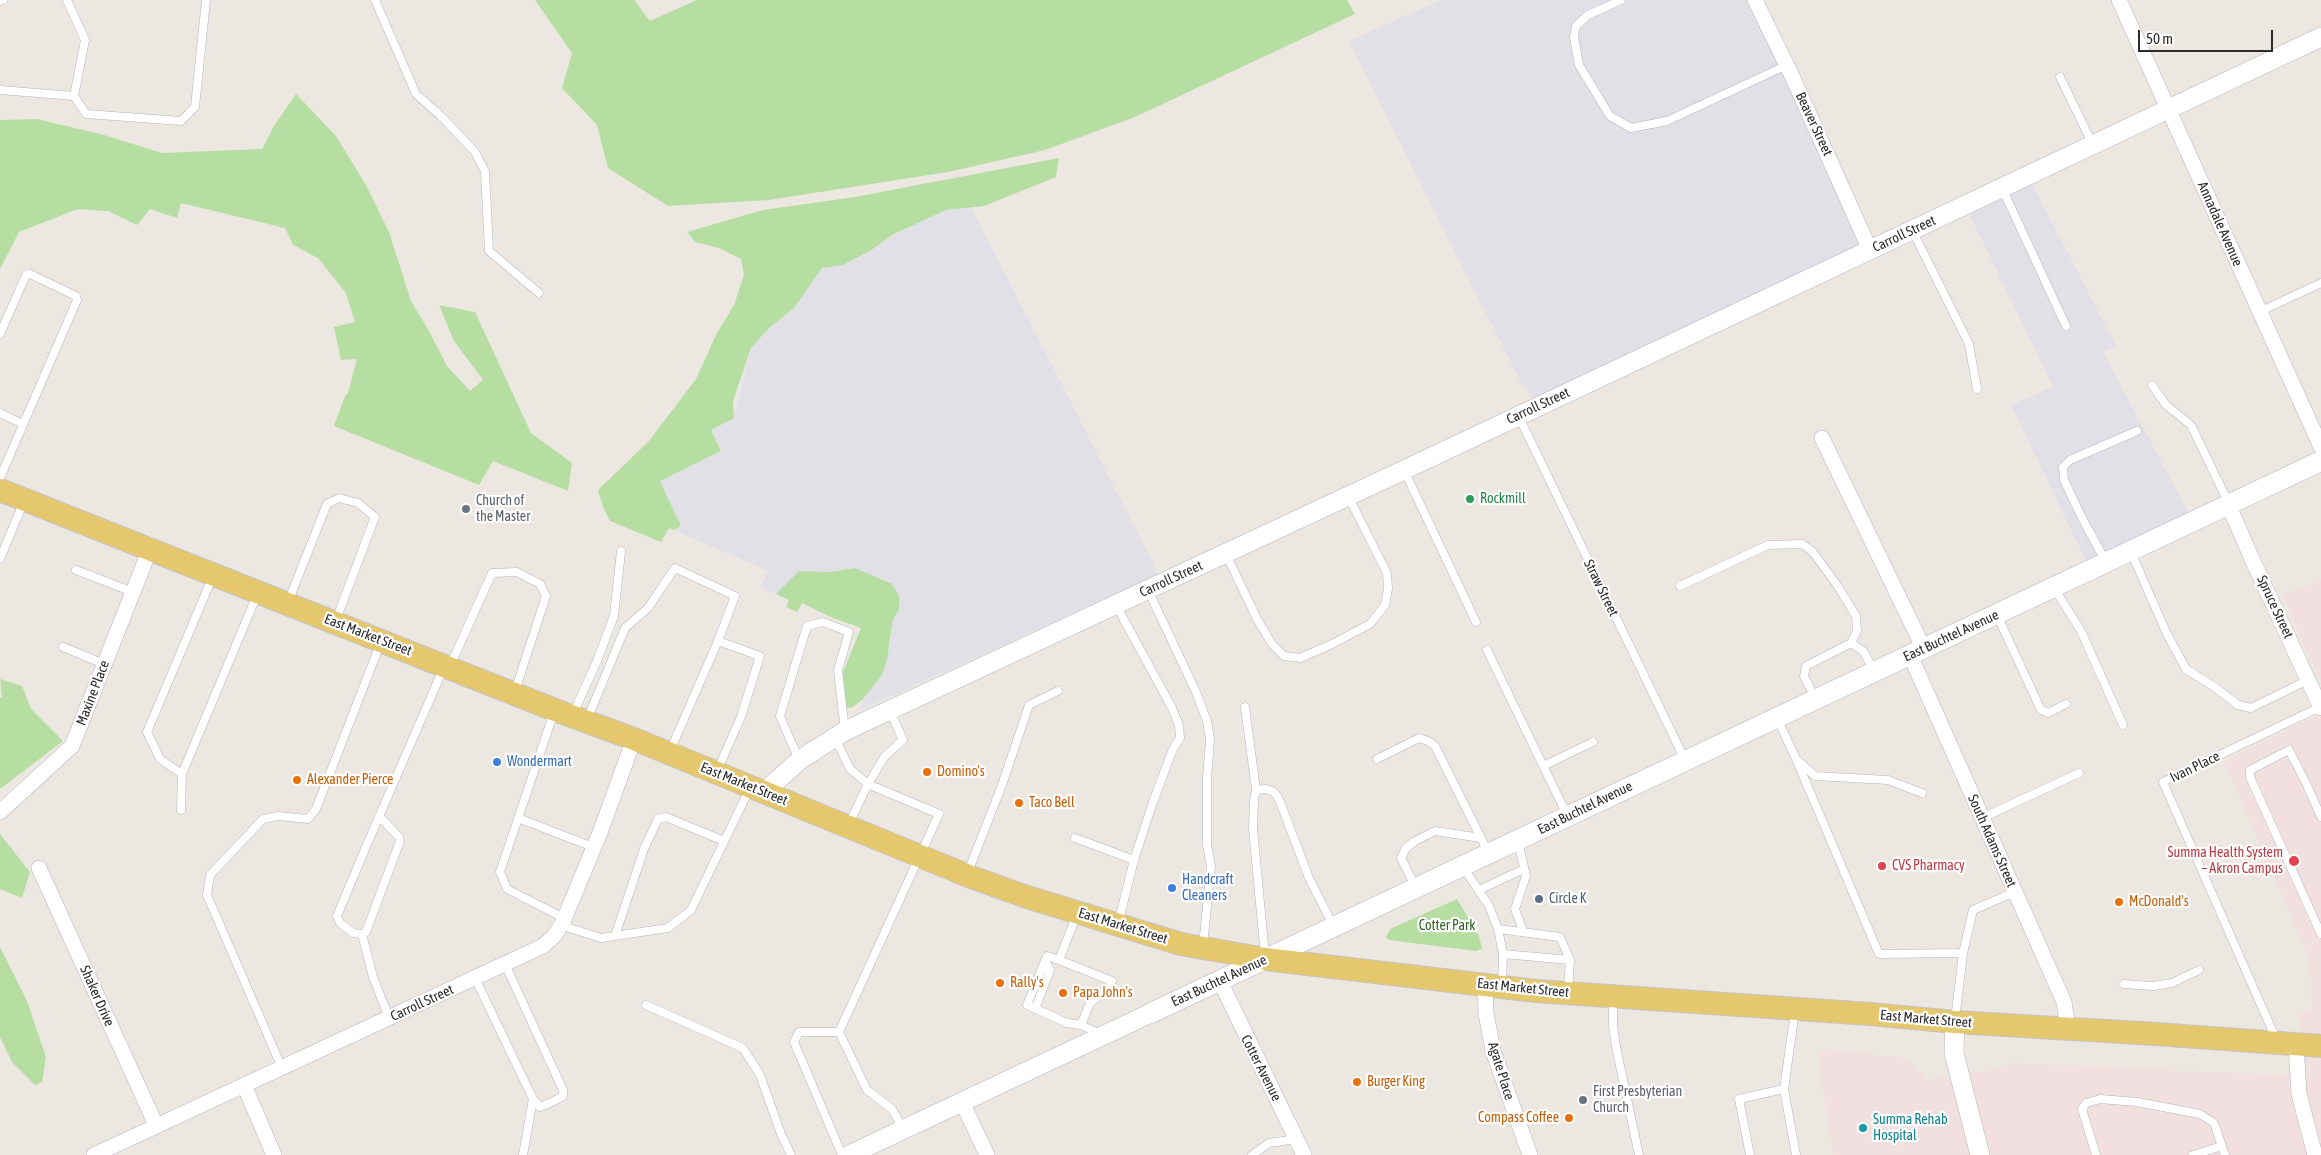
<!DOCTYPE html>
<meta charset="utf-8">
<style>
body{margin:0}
#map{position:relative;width:2321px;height:1155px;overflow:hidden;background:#ece7e0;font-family:"Asap Condensed",sans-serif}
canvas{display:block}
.scale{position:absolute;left:2138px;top:30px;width:135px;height:22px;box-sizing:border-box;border:2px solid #2c2c2c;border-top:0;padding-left:6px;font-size:15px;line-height:18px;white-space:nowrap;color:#2c2c2c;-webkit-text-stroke:4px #fff;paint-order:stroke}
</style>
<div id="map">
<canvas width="2321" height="1155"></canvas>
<div class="scale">50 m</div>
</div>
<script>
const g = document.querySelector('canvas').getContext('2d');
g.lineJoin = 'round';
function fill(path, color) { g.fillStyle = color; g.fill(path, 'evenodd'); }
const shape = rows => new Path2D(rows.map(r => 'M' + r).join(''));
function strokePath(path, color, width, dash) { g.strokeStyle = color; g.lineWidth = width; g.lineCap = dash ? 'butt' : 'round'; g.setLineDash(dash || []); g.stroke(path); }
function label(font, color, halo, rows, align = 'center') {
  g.font = font + ' "Asap Condensed",sans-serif'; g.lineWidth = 4.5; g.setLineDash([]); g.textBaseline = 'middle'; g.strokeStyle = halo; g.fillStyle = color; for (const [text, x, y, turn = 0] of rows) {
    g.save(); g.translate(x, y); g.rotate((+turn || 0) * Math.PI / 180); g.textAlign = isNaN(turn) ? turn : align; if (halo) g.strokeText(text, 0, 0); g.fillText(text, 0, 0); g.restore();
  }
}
const industrial = shape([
 [1441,0,1755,0,1870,250,1539,405,1521,383,1349,41],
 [2028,176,2116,346,2103,352,2194,523,2091,571,2011,405,2053,387,1965,205],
 [971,207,1151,559,1157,575,860,710,864,698,882,675,891,641,893,619,899,610,855,568,829,572,800,571,776,594,761,587,768,571,674,530,681,526,659,481,721,451,711,429,734,418,751,348,768,329,794,308,822,268,843,265,873,249,892,235,946,210]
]);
const medical = shape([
 [2321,580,2321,683,2282,593,2294,591],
 [2321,714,2321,1155,1833,1155,1817,1049,1906,1058,1928,1080,1991,1070,2009,1063,2300,1076,2299,1012,2312,1011,2310,961,2224,761]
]);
const green = shape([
 [535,0,634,0,650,21,697,0,1347,0,1355,14,1135,117,1045,150,948,172,769,200,668,206,608,168,597,125,562,88,572,53],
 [296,94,336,136,366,185,389,232,411,301,429,331,447,366,470,391,483,380,454,341,439,305,475,312,531,433,572,463,568,491,493,461,479,485,334,426,345,396,348,393,357,359,341,360,334,327,355,322,346,293,318,258,293,245,285,228,181,203,177,218,150,209,137,225,108,211,78,209,19,232,0,269,0,120,37,119,104,135,162,153,262,149,274,126],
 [1059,158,1056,177,984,206,946,210,892,235,873,249,843,265,822,268,794,308,768,329,751,348,733,401,734,418,711,430,721,451,660,481,681,526,674,530,669,528,661,542,610,521,603,507,598,490,649,441,696,379,716,335,734,305,744,275,741,259,719,248,695,242,687,232,763,210,855,197],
 [855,568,892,584,899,596,899,610,893,619,887,660,882,675,864,698,853,707,842,709,839,682,861,628,833,618,802,603,797,612,786,607,789,600,776,594,799,571,829,572],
 [0,679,22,686,31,709,63,741,0,789,0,698,2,697],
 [0,834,30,872,22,898,0,889],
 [1457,899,1479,936,1482,949,1476,951,1389,940,1386,937,1390,929],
 [0,947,27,1001,46,1057,42,1082,35,1085,12,1062,0,1037]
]);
const service = shape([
 [67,0,85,40,74,96],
 [375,0,416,94,441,116,475,152,485,171,489,251,539,293],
 [1621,0,1588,15,1576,26,1574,37,1579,65,1610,116,1631,128,1667,121,1787,65],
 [0,1,3,0],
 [2060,77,2093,145],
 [0,90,74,96,86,114,181,121,195,107,206,0],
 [2002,188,2066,326],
 [1912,230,1969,344,1977,389],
 [2259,312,2321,283],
 [0,334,26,275,30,274,76,296,77,300,0,478],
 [2152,385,2166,405,2191,425,2229,504],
 [0,413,23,424],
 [1519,417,1685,760],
 [1404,470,1476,622],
 [2131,552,2167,634,2186,669,2216,688,2238,705,2251,708,2308,680],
 [1226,554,1257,619,1272,644,1284,656,1300,658,1330,645,1370,624,1385,605,1388,588,1387,573,1348,496],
 [0,559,24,501],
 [2106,562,2082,518,2064,480,2063,467,2070,460,2137,431],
 [76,570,133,592],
 [1680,586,1768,545,1802,544,1812,551,1837,585,1856,616,1857,631,1851,643],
 [2054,588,2081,631,2123,725],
 [1148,590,1196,692,1207,721,1210,740,1207,778,1207,845,1211,866,1203,946],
 [288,602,327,504,339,498,358,503,375,517,336,620],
 [1116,605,1172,708,1179,725,1180,738,1173,749,1153,802,1134,860,1118,924],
 [1997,615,2041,710,2048,713,2066,704],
 [63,647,104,664],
 [1487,650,1567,815],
 [450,666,492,573,517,572,540,584,546,596,515,691],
 [1815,698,1804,676,1806,666,1851,643,1863,651,1874,670],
 [1245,707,1256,790],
 [554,712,500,872,507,889,564,918],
 [573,714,597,661,614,616,621,551],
 [1777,718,1796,759,1815,776,1888,780,1922,793],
 [587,720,625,628,648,608,675,568,735,596,718,641,670,751],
 [835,738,850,769,868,784,885,756,903,740,890,711],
 [1377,759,1419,738,1428,741,1435,746,1488,852],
 [1796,759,1879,954,1963,953],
 [799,760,780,716,807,626,823,622,849,632,838,670,845,731],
 [1543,766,1593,742],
 [717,771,741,717,760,656,718,641],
 [182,774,160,759,147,732,213,576],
 [181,810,182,774,257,595],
 [379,816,399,837,400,841,366,932,362,934,353,933,340,923,337,916,368,842,444,667],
 [2321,817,2306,783,2289,750,2250,770,2250,777,2321,934],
 [518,818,593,847],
 [1982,818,2079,773],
 [1075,838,1134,860],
 [1518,841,1526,876,1515,909,1523,931],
 [1463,867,1489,906,1498,929,1503,954,1502,985],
 [968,872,1002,785,1029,705,1058,691],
 [1415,886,1401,858,1406,848,1415,841,1435,831,1481,838],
 [1479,890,1524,869],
 [1077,914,1059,960,1047,956,1027,1005,1067,1023,1081,1025,1100,1034],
 [560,925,601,938,668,928,691,910,750,788],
 [1498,929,1560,937,1570,960,1568,991],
 [362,934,373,977,389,1018],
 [615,936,644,849,658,819,666,817,724,841],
 [1503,954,1570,960],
 [1265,956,1253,829,1254,800,1256,790,1266,789,1274,792,1279,799,1309,878,1333,925],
 [1059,960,1112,981,1109,988,1090,1003,1081,1025],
 [475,978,533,1099,540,1107,552,1102,563,1096,563,1090,505,964],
 [2124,984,2153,986,2172,983,2199,970],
 [1613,997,1613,1025,1616,1047,1639,1155],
 [646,1005,743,1048,760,1075,781,1134,791,1155],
 [1035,1009,1050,970,1045,961],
 [1795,1011,1784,1089,1796,1155],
 [1955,1020,1963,953,1973,910,2015,892],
 [839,1032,939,814,868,784,849,824],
 [839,1032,799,1032,794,1042,842,1155],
 [839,1032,867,1090,892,1109,903,1129],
 [2276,1039,2163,782,2320,707],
 [282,1068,207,895,210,875,263,819,278,816,308,819,316,809,381,642],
 [523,1155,533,1099],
 [1252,1155,1269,1143,1297,1139],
 [1750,1155,1739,1099,1784,1089],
 [2096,1155,2082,1109,2086,1103,2100,1099,2137,1102,2200,1114,2214,1123,2225,1155],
 [2193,1155,2222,1146]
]);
const minor = shape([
 [1755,0,1792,76,1870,250],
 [2119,0,2321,447],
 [1822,438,1924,649],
 [2229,506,2252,559,2321,708],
 [1910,655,2064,1002,2068,1028],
 [0,812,72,746,150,549],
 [39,868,156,1125],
 [1220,981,1304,1155],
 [1485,985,1486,1013,1493,1051,1530,1155],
 [2296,1044,2299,1094,2315,1155],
 [244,1085,274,1155],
 [962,1102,987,1155],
 [94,1155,543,946,554,936,563,922,601,830,634,739]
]);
const tertiary = shape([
 [764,792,801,759,845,731,1404,470,2321,37],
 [1955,1022,1954,1053,1980,1155],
 [849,1155,1151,1013]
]);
const secondary = shape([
 [1151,1013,2321,461]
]);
const primary = shape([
 [0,490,555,710,634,739,971,877,1027,897,1181,944,1265,959,1536,991,1870,1014,1955,1022,2156,1034,2321,1046]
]);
const markers = [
 [1470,499,5,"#2e9e5b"],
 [466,509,5,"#6b7280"],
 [497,762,5,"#3f7fe0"],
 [927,772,5,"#e8710a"],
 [297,780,5,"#e8710a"],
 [1019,803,5,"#e8710a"],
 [2294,861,6,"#e0444e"],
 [1882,866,5,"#e0444e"],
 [1172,888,5,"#3f7fe0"],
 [1539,899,5,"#5c6f8a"],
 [2119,902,5,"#e8710a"],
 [1000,983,5,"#e8710a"],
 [1063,993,5,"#e8710a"],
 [1357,1082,5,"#e8710a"],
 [1583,1100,5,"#6b7280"],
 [1569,1118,5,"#e8710a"],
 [1863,1128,5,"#0f9aa8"]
];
const streetNames = [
 ["Beaver Street",1814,124,65],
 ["Annadale Avenue",2220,224,66],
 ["Carroll Street",1904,234,-25],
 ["Carroll Street",1538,406,-25],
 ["Carroll Street",1171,579,-25],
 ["Straw Street",1601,588,64],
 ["Spruce Street",2275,607,65],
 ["East Market Street",368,635,21],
 ["East Buchtel Avenue",1951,636,-25],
 ["Maxine Place",93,693,-69],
 ["Ivan Place",2195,767,-26],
 ["East Market Street",744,784,22],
 ["East Buchtel Avenue",1585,808,-26],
 ["South Adams Street",1992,841,66],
 ["East Market Street",1123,926,17],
 ["East Buchtel Avenue",1219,981,-25],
 ["East Market Street",1523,988,6],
 ["Shaker Drive",97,996,66],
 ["Carroll Street",422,1003,-25],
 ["East Market Street",1926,1019,5],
 ["Cotter Avenue",1261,1068,63],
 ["Agate Place",1501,1071,73]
];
const leisureNames = [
 ["Rockmill",1480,499]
];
const worshipNames = [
 ["Church of",476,501],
 ["the Master",476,517],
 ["First Presbyterian",1593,1092],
 ["Church",1593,1108]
];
const shopNames = [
 ["Wondermart",507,762],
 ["Handcraft",1182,880],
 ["Cleaners",1182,896]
];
const foodNames = [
 ["Domino's",937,772],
 ["Alexander Pierce",307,780],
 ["Taco Bell",1029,803],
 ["McDonald's",2129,902],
 ["Rally's",1010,983],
 ["Papa John's",1073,993],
 ["Burger King",1367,1082],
 ["Compass Coffee",1559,1118,"right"]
];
const healthNames = [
 ["Summa Health System",2283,853],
 ["– Akron Campus",2283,869],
 ["CVS Pharmacy",1892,866,"left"]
];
const serviceNames = [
 ["Circle K",1549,899]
];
const parkNames = [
 ["Cotter Park",1447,926]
];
const cultureNames = [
 ["Summa Rehab",1873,1120],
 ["Hospital",1873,1136]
];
fill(industrial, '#e1e0e6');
fill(medical, '#f2dfe0');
fill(green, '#b6dea2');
strokePath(service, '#b3b6be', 9);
strokePath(minor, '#b3b6be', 16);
strokePath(tertiary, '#b3b6be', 20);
strokePath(secondary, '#b3b6be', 21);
strokePath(primary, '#c4c4c4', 24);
strokePath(service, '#fff', 8);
strokePath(minor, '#fff', 15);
strokePath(tertiary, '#fff', 19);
strokePath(secondary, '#fff', 20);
strokePath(primary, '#e5c86d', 22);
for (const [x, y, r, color] of markers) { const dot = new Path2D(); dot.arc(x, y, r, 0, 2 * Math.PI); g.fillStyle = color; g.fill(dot); strokePath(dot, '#fff', 2); }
label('14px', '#2c2c2c', '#fff', streetNames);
label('14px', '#27864d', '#fff', leisureNames, 'left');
label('14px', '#5b616d', '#fff', worshipNames, 'left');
label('14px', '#366cbe', '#fff', shopNames, 'left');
label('14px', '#c56008', '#fff', foodNames, 'left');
label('14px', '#be3a42', '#fff', healthNames, 'right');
label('14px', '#4e5e75', '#fff', serviceNames, 'left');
label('14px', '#306422', '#fff', parkNames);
label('14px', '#0d838f', '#fff', cultureNames, 'left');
</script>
